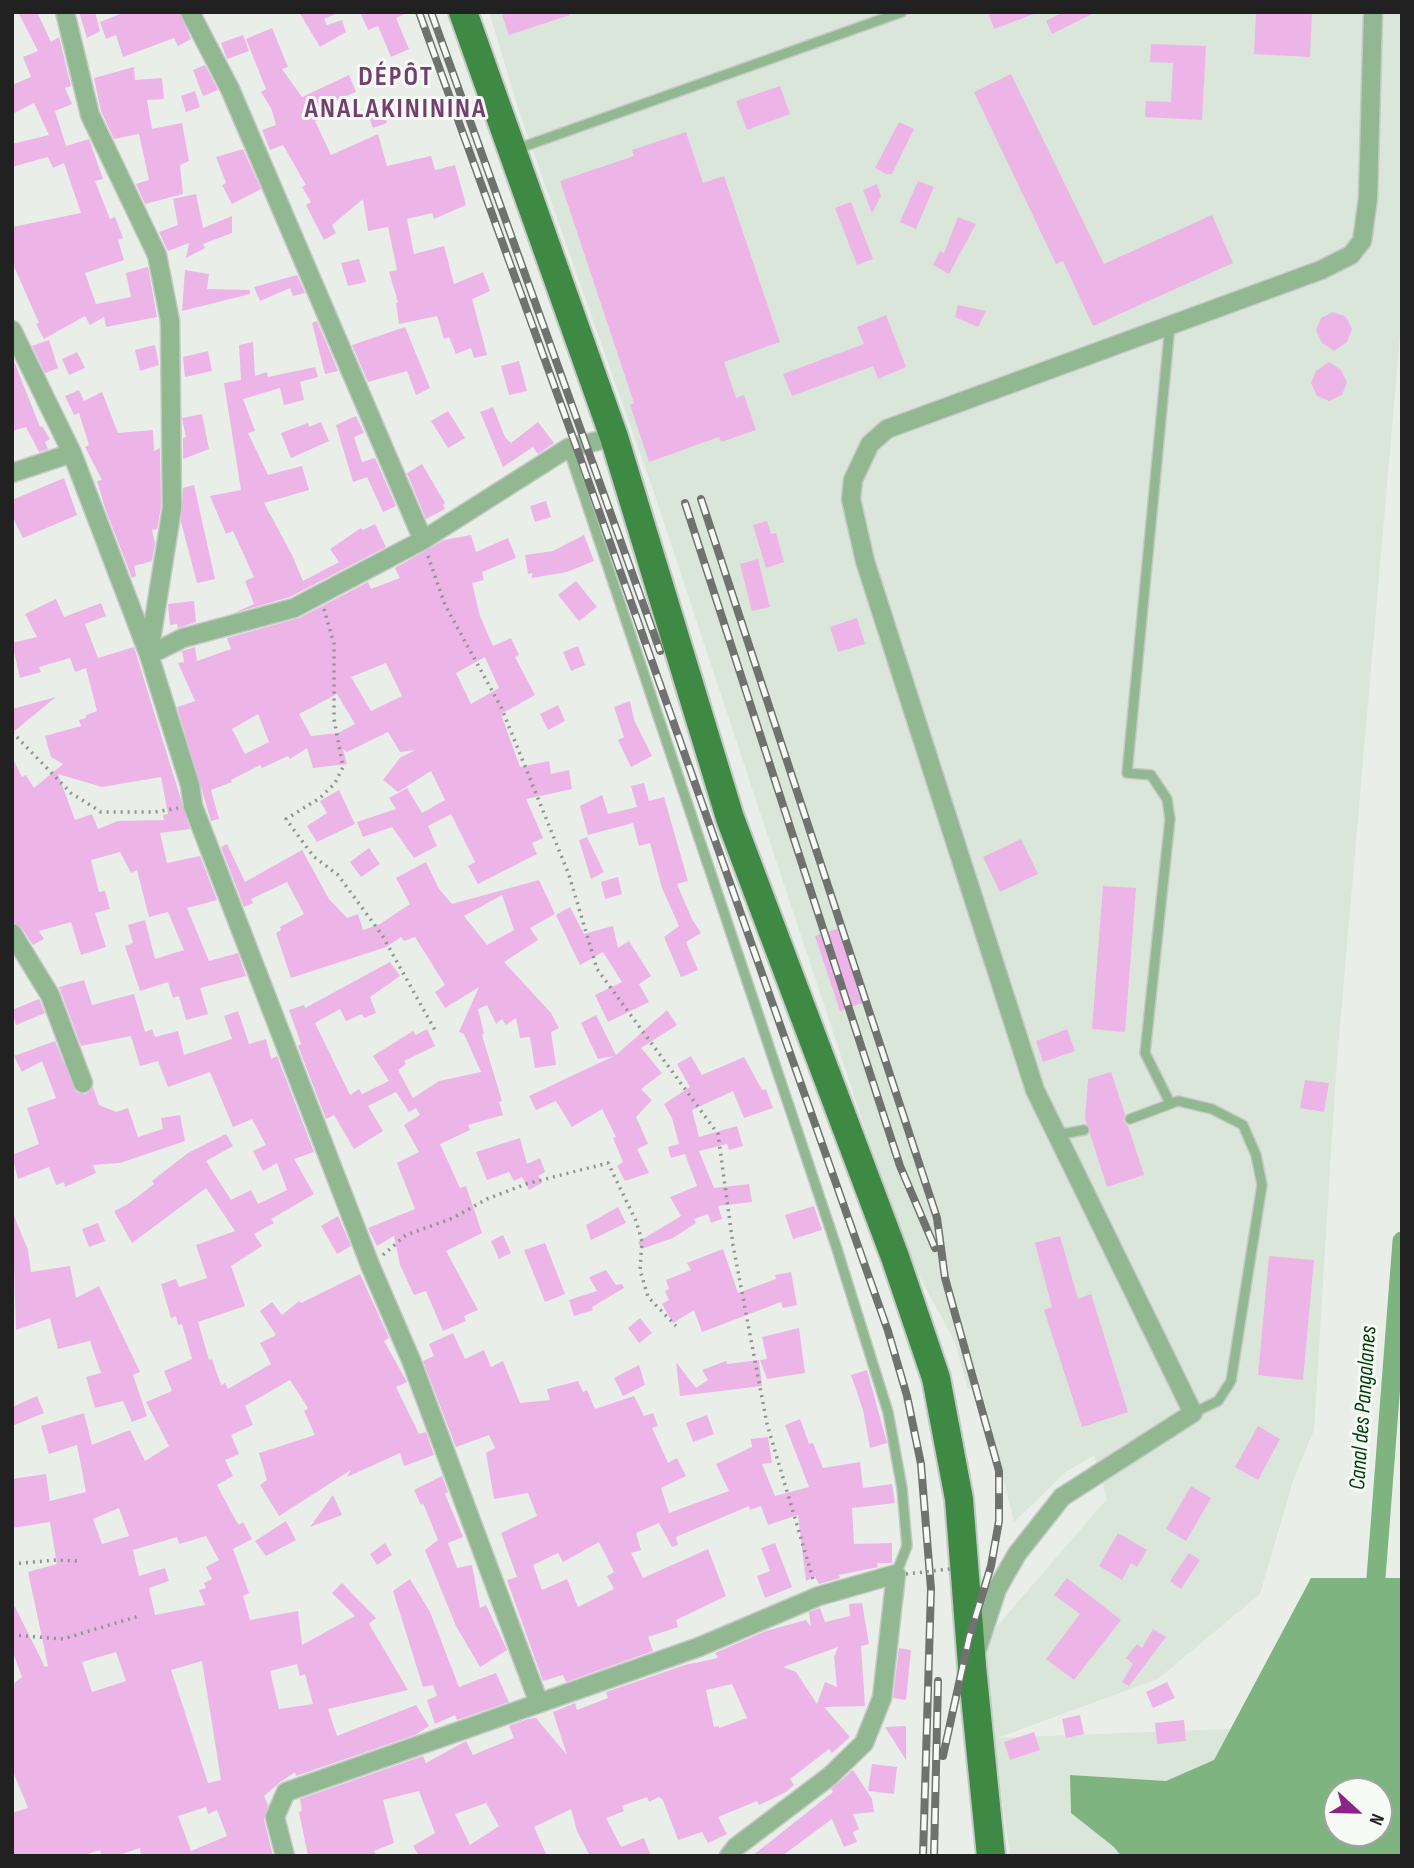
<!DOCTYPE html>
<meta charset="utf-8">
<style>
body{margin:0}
#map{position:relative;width:1414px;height:1868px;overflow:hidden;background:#e9eee9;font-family:"Sofia Sans Condensed",sans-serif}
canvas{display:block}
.frame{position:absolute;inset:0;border:14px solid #202120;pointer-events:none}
.north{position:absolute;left:1323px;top:1777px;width:70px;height:70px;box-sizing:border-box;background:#f6fbf6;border:2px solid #a0a4a0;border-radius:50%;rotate:112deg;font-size:19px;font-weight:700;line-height:28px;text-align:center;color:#202120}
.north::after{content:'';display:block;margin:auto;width:24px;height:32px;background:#8c2387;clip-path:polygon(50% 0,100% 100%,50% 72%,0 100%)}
</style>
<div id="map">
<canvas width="1414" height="1868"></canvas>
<div class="frame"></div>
<div class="north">N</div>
</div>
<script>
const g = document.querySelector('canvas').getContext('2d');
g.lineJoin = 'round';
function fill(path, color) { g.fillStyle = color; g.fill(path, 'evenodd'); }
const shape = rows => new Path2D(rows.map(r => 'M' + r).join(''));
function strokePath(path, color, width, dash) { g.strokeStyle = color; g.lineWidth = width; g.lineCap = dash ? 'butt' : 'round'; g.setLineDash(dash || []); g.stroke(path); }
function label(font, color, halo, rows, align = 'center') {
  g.font = font + ' "Sofia Sans Condensed",sans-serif'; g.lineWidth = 6; g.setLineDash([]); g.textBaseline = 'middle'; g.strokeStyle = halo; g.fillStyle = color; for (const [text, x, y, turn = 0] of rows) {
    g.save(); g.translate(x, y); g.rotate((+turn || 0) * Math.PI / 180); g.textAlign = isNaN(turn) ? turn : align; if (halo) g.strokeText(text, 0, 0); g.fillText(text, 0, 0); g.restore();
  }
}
const built = shape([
 [489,12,1402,12,1402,313,1336,1072,1314,1430,1293,1481,1260,1594,1158,1679,997,1738,1402,1722,1402,1856,1010,1856,983,1665,990,1634,1107,1499,1094,1455,1066,1472,1014,1522,981,1387,968,1389,954,1340,906,1252,653,490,518,108],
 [1337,1791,1379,1791,1379,1833,1337,1833]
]);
const water = shape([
 [1311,1578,1402,1578,1402,1856,1121,1856,1114,1847,1071,1813,1070,1775,1166,1781,1214,1760],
 [1337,1791,1379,1791,1379,1833,1337,1833]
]);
const canal = shape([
 [1376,1578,1402,1241]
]);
const building = shape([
 [18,12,37,12,51,42,59,37,71,86,65,88,72,104,55,111,66,146,89,139,103,179,95,181,110,219,115,217,123,238,118,240,124,260,85,273,96,304,131,297,126,273,148,267,157,317,106,327,104,317,90,325,85,316,44,339,36,324,39,323,12,262,12,227,81,213,64,163,53,168,48,157,12,167,12,144,49,135,34,103,12,114,12,85,31,77,23,57,38,51],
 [79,12,95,12,100,31,87,38],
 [125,12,179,12,191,39,178,46,174,38,123,57,116,35,106,39,100,22],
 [299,12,340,12,324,19,327,25,342,20,346,32,320,47],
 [360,12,409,12,396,18,409,49,391,57,378,26,368,30],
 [511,12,569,12,570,15,509,35,502,15],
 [988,12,1034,12,1034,14,994,29],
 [1063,12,1096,12,1052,34,1046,21],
 [1256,12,1312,12,1310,57,1254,54],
 [272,28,288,67,282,69,302,97,349,75,356,92,332,102,336,110,315,121,331,155,378,134,387,166,431,156,435,170,455,165,466,205,434,219,432,213,407,219,414,254,444,246,454,284,483,272,490,291,472,299,487,355,474,358,471,348,456,354,449,337,444,339,437,316,399,324,396,303,398,302,389,272,397,270,388,227,368,231,363,199,332,225,336,233,324,240,306,205,311,202,302,187,306,185,283,145,270,150,262,130,276,125,271,108,261,92,266,89,246,39],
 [243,35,249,51,227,59,221,43],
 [1151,44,1206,46,1202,120,1145,117,1146,101,1171,102,1173,63,1150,62],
 [205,65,218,90,203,96,193,70],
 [134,67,135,80,162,78,164,99,147,100,152,129,182,123,189,161,180,165,183,194,145,204,136,184,149,180,139,134,114,139,101,111,94,78],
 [1011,74,1104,264,1212,215,1233,263,1093,326,1063,261,1056,264,974,92],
 [780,86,790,114,747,130,736,101],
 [195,91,200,107,186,112,181,96],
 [381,104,387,123,373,128,366,109],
 [899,122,914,129,892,174,886,174,875,168],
 [686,132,703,183,724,176,780,342,724,362,736,398,744,395,756,430,721,442,719,437,649,462,630,405,634,403,560,181,634,156,632,150],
 [243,149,261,189,232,204,222,185,226,183,216,157],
 [918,181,934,187,916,229,900,222],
 [877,184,881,196,872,213,863,190],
 [196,194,203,228,232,216,232,233,203,244,205,248,186,258,189,243,168,251,159,232,178,225,173,199],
 [851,202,873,259,857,265,835,208],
 [958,217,976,224,949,274,933,265,940,251,944,253],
 [359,259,366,282,348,286,341,263],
 [185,270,209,274,207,289,250,290,250,294,182,311],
 [297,275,305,293,293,296,290,288,260,301,254,287],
 [958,305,986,311,978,327,955,317],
 [1333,312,1346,317,1352,329,1347,342,1334,351,1322,343,1316,330,1321,318],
 [886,315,906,367,878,379,873,366,792,396,783,374,864,344,857,327],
 [317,321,338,371,325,374,312,323],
 [405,327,430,388,416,395,407,371,368,382,352,345],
 [49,340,58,368,45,373,32,346],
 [253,342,255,376,267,372,268,377,315,367,318,377,300,382,304,400,284,405,280,388,243,399,255,431,248,433,268,475,302,466,309,490,264,503,292,555,303,581,339,562,330,549,361,528,363,530,375,524,386,547,290,597,234,613,254,604,245,581,254,577,233,531,226,534,210,496,241,490,224,383,241,380,239,345],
 [155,345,159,365,140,371,135,350],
 [208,351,212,371,185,377,183,357],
 [77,352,85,368,69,375,62,359],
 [12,356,40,427,42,426,50,439,45,442,48,449,39,452,26,427,12,431],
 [519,361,527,391,509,395,501,366],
 [1329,362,1341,370,1347,382,1342,395,1329,401,1317,396,1311,383,1316,371],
 [79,390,84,401,102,392,118,433,153,430,154,451,160,448,161,507,157,529,152,530,155,543,152,561,134,566,136,576,132,578,105,508,97,481,102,480,85,447,89,445,79,413,74,415,65,396],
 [493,407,505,437,511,443,538,422,554,443,538,454,533,447,503,467,480,412],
 [448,411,465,438,448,448,431,421],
 [202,414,209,449,183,459,183,438,186,437,182,418],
 [356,416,364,433,354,437,362,462,375,458,396,506,383,512,367,477,353,482,336,425],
 [321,422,329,441,291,458,281,433,308,423,309,427],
 [422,464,445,503,443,505,445,509,426,519,407,473],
 [64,478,77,515,23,538,12,516,12,500],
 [194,485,215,579,197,583,181,522,183,488],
 [546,501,551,517,535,522,530,506],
 [767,521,771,534,776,533,784,562,766,568,753,525],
 [471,535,476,552,508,538,516,558,482,572,484,580,472,583,480,616,493,646,511,638,519,655,515,657,535,695,501,714,520,767,549,761,551,774,569,770,572,789,526,799,543,838,532,843,537,854,478,884,468,866,475,862,451,814,428,826,437,846,414,858,392,827,363,837,357,822,396,809,389,798,407,788,422,813,445,800,431,771,398,792,383,780,400,758,415,750,400,752,388,732,347,752,343,749,347,764,313,768,307,748,290,759,288,756,262,768,260,765,231,780,232,782,211,790,219,819,211,821,177,707,195,701,178,663,184,662,182,651,195,647,197,661,231,649,227,638,299,618,368,582,371,589,400,578,395,568,444,540],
 [485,657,499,688,471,704,456,673],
 [386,663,402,696,371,711,351,677],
 [337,694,355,724,338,733,311,736,299,714],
 [258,714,269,742,245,754,232,729],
 [584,535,594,561,567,572,532,578,532,573,528,574,525,555,553,551],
 [758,559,770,607,752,611,740,564],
 [576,581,597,607,579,621,558,595],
 [56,599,64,617,101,603,106,616,85,624,98,658,134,647,190,829,160,833,167,863,200,856,217,900,187,908,209,961,238,953,246,976,200,988,208,1014,186,1020,179,996,173,998,168,982,140,991,125,946,133,943,128,925,145,920,155,959,184,950,168,912,149,917,137,870,131,873,120,852,91,860,99,892,105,891,110,909,95,913,106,947,81,955,71,922,39,931,44,939,33,945,21,927,12,922,12,757,22,777,26,775,34,788,63,764,51,757,45,736,81,726,79,720,86,718,86,715,97,711,86,668,75,672,70,658,39,667,41,672,20,678,12,643,37,637,25,614],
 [58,774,102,787,161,777,168,814,163,815,164,820,118,821,98,829,92,814,75,820],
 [194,601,196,622,178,628,177,624,170,625,168,604],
 [857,618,865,644,838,652,830,627],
 [578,646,585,665,571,671,563,652],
 [56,697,12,733,12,709],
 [630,701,634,720,652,756,631,767,618,740,624,737,614,707],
 [558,705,565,721,548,730,540,714],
 [644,783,649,801,664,797,688,881,677,884,692,919,701,933,686,942,698,970,681,977,664,937,679,926,662,888,650,843,639,846,633,823,588,835,580,806,602,795,608,814,637,807,631,786],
 [339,790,355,824,317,842,307,826,327,813,320,801],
 [587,837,604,872,591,879,579,840],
 [1021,839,1038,874,1000,892,983,857],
 [227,844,245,882,302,850,329,899,347,918,358,914,363,930,380,924,410,904,396,878,426,862,439,889,452,904,539,880,555,914,530,928,538,940,504,962,551,1013,559,1028,551,1032,556,1065,535,1068,530,1037,520,1038,516,1018,506,1025,502,1019,496,1024,487,1005,478,1009,484,1033,482,1035,502,1101,499,1102,503,1115,468,1125,470,1130,440,1144,460,1188,466,1186,482,1233,446,1251,478,1310,464,1316,466,1321,443,1331,426,1291,414,1295,400,1265,394,1236,377,1246,368,1228,415,1209,397,1163,419,1152,404,1125,420,1115,416,1108,409,1112,396,1092,368,1106,383,1131,354,1149,334,1115,326,1119,298,1046,301,1044,289,1010,304,1005,305,1008,390,962,400,976,370,997,376,1013,364,1018,362,1014,346,1021,340,1009,315,1023,350,1095,359,1089,362,1094,389,1081,373,1056,413,1031,416,1035,427,1029,435,1046,404,1061,406,1064,398,1070,413,1098,439,1081,481,1072,464,1034,459,1032,479,987,445,1008,435,992,445,985,415,937,404,941,401,937,386,947,291,978,276,933,281,930,280,927,304,914,287,882,251,899,253,903,244,907,221,847],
 [502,895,514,930,487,945,464,916],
 [369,848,380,864,361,877,350,862],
 [618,877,622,894,605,899,601,882],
 [1103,886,1136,888,1125,1032,1092,1029],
 [570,907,584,934,613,926,618,948,629,941,651,976,639,984,649,1002,608,1022,595,995,622,982,603,952,580,965,556,915],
 [842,927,868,1001,840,1011,815,936],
 [84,980,92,1005,134,994,145,1032,152,1029,155,1037,178,1031,184,1055,232,1039,224,1016,238,1011,249,1044,266,1039,271,1059,277,1056,314,1152,294,1159,314,1194,271,1219,274,1223,254,1234,262,1246,231,1266,245,1306,198,1322,209,1360,212,1359,221,1385,225,1383,228,1389,271,1364,260,1343,276,1335,260,1311,272,1302,282,1315,299,1301,301,1303,360,1274,389,1338,384,1341,407,1382,396,1387,419,1434,426,1432,434,1455,404,1466,400,1453,347,1477,351,1470,279,1516,260,1485,267,1480,259,1453,315,1435,304,1411,308,1408,290,1380,245,1406,253,1425,231,1435,239,1454,225,1460,233,1476,217,1485,235,1519,239,1525,243,1522,252,1539,233,1549,249,1593,243,1596,250,1620,298,1611,302,1645,355,1616,332,1593,342,1583,376,1618,369,1624,408,1690,328,1709,337,1736,416,1705,429,1726,415,1735,296,1776,295,1772,279,1783,264,1796,268,1805,264,1820,273,1856,141,1856,140,1848,116,1856,102,1856,100,1850,81,1856,12,1856,12,1813,28,1808,12,1769,12,1685,22,1677,12,1650,12,1601,45,1667,48,1666,28,1572,57,1564,50,1522,12,1528,12,1479,46,1474,50,1501,86,1492,77,1445,49,1454,41,1426,84,1413,92,1445,130,1430,145,1461,169,1446,146,1402,172,1391,164,1371,192,1359,182,1324,178,1325,176,1316,171,1318,161,1284,176,1279,179,1287,207,1278,196,1245,235,1231,206,1188,132,1243,114,1211,128,1204,154,1184,152,1181,188,1153,226,1134,233,1146,206,1161,231,1200,251,1190,258,1204,287,1190,277,1163,263,1171,253,1151,266,1145,252,1119,233,1127,210,1072,168,1087,158,1061,140,1066,131,1036,81,1046,59,987],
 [119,1508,129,1536,102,1544,93,1519],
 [206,1536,219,1560,206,1567,212,1579,204,1583,206,1588,199,1590,205,1605,155,1615,149,1588,169,1581,165,1568,139,1576,133,1550,177,1537,179,1544],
 [116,1652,126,1681,92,1692,82,1662],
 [202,1661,221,1780,208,1783,171,1670],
 [297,1664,300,1676,305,1674,313,1704,279,1709,270,1671],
 [206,1807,208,1814,217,1810,227,1836,191,1851,178,1816],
 [39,999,45,1013,16,1025,12,1010],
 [667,1010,677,1025,641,1048,662,1073,641,1089,652,1100,636,1117,648,1144,637,1149,649,1173,625,1181,617,1166,623,1162,613,1138,616,1137,602,1109,572,1127,556,1101,536,1110,529,1096,614,1056,598,1059,581,1023,596,1015,616,1055],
 [1067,1029,1075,1051,1043,1062,1036,1041],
 [55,1041,76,1092,86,1094,93,1087,99,1105,116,1112,128,1108,138,1137,163,1129,161,1118,180,1115,185,1141,120,1163,93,1165,96,1173,65,1187,64,1182,56,1185,49,1167,18,1179,12,1155,39,1144,27,1108,56,1098,42,1061,22,1072,14,1056],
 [691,1056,702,1075,744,1057,762,1090,766,1089,773,1108,744,1118,733,1091,692,1110,699,1137,737,1126,743,1146,729,1150,727,1144,699,1151,714,1188,749,1184,752,1202,718,1206,722,1219,711,1223,708,1214,694,1219,696,1223,673,1238,641,1249,638,1242,681,1216,670,1197,697,1186,685,1154,671,1158,668,1147,679,1144,672,1118,664,1104,690,1087,677,1064],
 [1111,1072,1125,1114,1123,1121,1128,1126,1144,1175,1107,1187,1085,1118,1088,1079],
 [1305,1080,1329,1083,1324,1112,1300,1108],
 [520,1138,527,1164,540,1158,545,1172,538,1176,542,1183,529,1190,522,1177,514,1181,509,1172,487,1180,476,1152],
 [814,1206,822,1230,793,1239,785,1215],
 [618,1207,626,1223,591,1240,586,1225],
 [12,1211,28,1250,31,1272,70,1266,76,1298,99,1286,140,1372,133,1375,147,1416,132,1422,123,1401,95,1408,86,1377,101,1373,90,1341,58,1349,50,1318,16,1330],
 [338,1216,351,1246,337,1254,321,1226],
 [98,1223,105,1241,89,1247,82,1229],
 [503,1235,511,1253,499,1259,491,1241],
 [1060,1236,1078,1299,1091,1294,1128,1412,1082,1427,1044,1310,1052,1307,1035,1243],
 [545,1243,565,1294,545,1302,524,1250],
 [723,1249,738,1293,776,1279,775,1275,791,1272,797,1305,783,1308,781,1302,702,1332,694,1310,673,1323,662,1304,669,1300,665,1291,669,1289,666,1280,691,1270,687,1263],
 [1269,1256,1314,1260,1303,1380,1258,1375],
 [606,1270,616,1285,622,1284,624,1288,592,1307,593,1310,574,1316,569,1300,597,1291,589,1277],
 [640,1318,652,1333,639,1343,628,1328],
 [799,1328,805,1373,767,1379,760,1360,767,1359,762,1337],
 [453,1333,465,1359,484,1350,491,1367,503,1361,520,1403,550,1400,547,1389,578,1381,583,1392,587,1390,595,1409,634,1396,644,1416,653,1413,658,1426,652,1428,668,1463,677,1458,686,1476,661,1488,669,1513,729,1491,716,1464,752,1447,751,1439,768,1437,772,1463,762,1464,775,1496,809,1487,785,1425,800,1419,809,1444,813,1443,823,1468,860,1462,863,1488,892,1484,895,1503,852,1508,854,1544,892,1543,892,1563,877,1563,878,1567,839,1575,840,1578,819,1584,815,1576,806,1581,798,1515,768,1525,761,1506,750,1510,749,1506,676,1537,678,1545,672,1547,659,1523,636,1533,641,1550,631,1553,643,1578,708,1549,726,1596,676,1620,678,1627,648,1637,653,1651,566,1682,563,1675,543,1681,507,1580,517,1577,501,1533,537,1516,528,1493,494,1499,486,1453,495,1448,489,1435,456,1447,423,1361,434,1356,429,1344],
 [599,1542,614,1572,607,1576,614,1589,578,1607,567,1579,542,1590,533,1565,558,1553,563,1562],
 [759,1360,762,1386,680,1396,676,1362,696,1388,708,1380,702,1370,726,1361,727,1364],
 [639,1365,645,1385,623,1396,614,1378],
 [867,1370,887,1443,870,1448,863,1410,851,1375],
 [37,1396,44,1413,12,1426,12,1407],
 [707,1415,714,1434,693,1442,686,1423],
 [1258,1426,1280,1439,1258,1480,1235,1467],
 [442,1476,448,1492,445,1494,463,1537,448,1543,457,1568,472,1565,480,1608,486,1605,507,1650,480,1667,456,1626,425,1550,438,1540,423,1503,421,1505,414,1490],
 [1191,1486,1211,1498,1186,1541,1166,1529],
 [333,1495,342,1515,310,1527],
 [286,1521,296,1540,266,1556,255,1541],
 [1118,1533,1147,1550,1137,1567,1131,1563,1122,1580,1099,1566],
 [385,1543,392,1555,377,1565,370,1554],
 [775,1543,792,1587,765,1598,757,1576,770,1571,761,1548],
 [1189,1553,1200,1560,1181,1589,1170,1581],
 [1067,1578,1121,1620,1074,1680,1046,1659,1080,1614,1054,1595],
 [410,1579,430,1612,459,1687,496,1673,509,1702,457,1720,455,1715,435,1724,427,1700,437,1696,433,1685,423,1687,393,1591],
 [862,1603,869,1644,861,1646,865,1706,824,1707,850,1737,832,1753,829,1749,790,1779,794,1785,786,1792,759,1805,757,1801,718,1817,727,1834,708,1843,702,1832,678,1840,663,1800,659,1797,649,1802,647,1797,622,1806,624,1811,606,1818,621,1847,644,1838,651,1856,590,1856,577,1831,571,1809,534,1827,547,1856,419,1856,413,1846,435,1833,419,1791,383,1800,394,1843,374,1851,377,1856,308,1856,299,1812,302,1811,300,1799,423,1756,426,1763,466,1741,473,1755,514,1738,509,1726,528,1719,536,1718,567,1755,553,1712,575,1703,577,1710,608,1698,606,1692,685,1665,718,1658,715,1653,766,1631,806,1620,811,1627,809,1612,820,1608,825,1622,850,1616,849,1604],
 [838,1647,834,1657,837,1687,825,1682,817,1704,796,1672,783,1667],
 [732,1684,747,1718,719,1728,719,1726,714,1727,706,1690],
 [486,1803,499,1826,470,1845,455,1814],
 [1153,1629,1166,1637,1129,1686,1122,1682,1133,1664,1126,1658,1137,1644,1142,1648],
 [899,1648,911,1650,906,1700,893,1698],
 [1167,1682,1175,1698,1153,1708,1146,1692],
 [1080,1715,1084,1734,1066,1738,1062,1719],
 [1184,1720,1186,1741,1157,1744,1155,1723],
 [906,1726,906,1760,885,1727],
 [1034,1732,1040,1750,1010,1760,1004,1742],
 [872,1764,897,1767,894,1794,868,1791],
 [853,1770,872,1799,874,1812,853,1814,859,1829,853,1832,857,1842,844,1847,832,1819,782,1856,752,1856,833,1792,831,1789]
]);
const path = shape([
 [428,556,445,605,501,707,569,875,597,969,718,1134,733,1245,767,1424,813,1579],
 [324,609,334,644,334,719,343,767,335,783,320,798,286,819,313,856,338,875,382,935,436,1032],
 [12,732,71,793,101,812,155,812,178,808],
 [383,1255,406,1235,453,1218,487,1199,526,1184,608,1163,636,1221,642,1241,640,1270,648,1297,676,1326],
 [12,1564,56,1560,78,1561],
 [12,1635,63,1639,139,1616]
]);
const service = shape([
 [514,150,902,12],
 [568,448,836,1246,888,1412,902,1488,907,1546,896,1574],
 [1170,1103,1145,1053,1170,819,1167,799,1151,775,1127,773,1170,325],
 [1130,1119,1178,1101,1212,1109,1243,1125,1256,1155,1262,1185,1231,1381,1218,1401,1193,1413],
 [1057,1135,1084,1130]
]);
const minor = shape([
 [65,12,90,115,157,255,170,321,172,508,149,652],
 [190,12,230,89,423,540],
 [12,330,72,453,149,655,190,785,193,806,370,1265,411,1360,539,1703],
 [12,473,72,453],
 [149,655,183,638,294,608,423,540,568,448,614,437],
 [12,933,50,995,83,1083],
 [976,1653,997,1589,1017,1554,1062,1497,1193,1413,1035,1090,865,561,851,499,853,480,870,444,887,429,1321,270,1351,255,1362,241,1368,198,1373,12],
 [285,1856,275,1817,286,1792,699,1647,819,1596,896,1574,882,1698,864,1743,830,1776,736,1847,729,1856]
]);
const primary = shape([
 [463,12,614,437,730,818,895,1257,936,1378,959,1499,972,1666,991,1856]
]);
const rail = shape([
 [419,12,576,446,888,1331,907,1396,921,1464,931,1589,923,1856],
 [431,12,660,651],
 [701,499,937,1218,945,1278,999,1471,999,1521,991,1566,969,1638,943,1756],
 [685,503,900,1166,935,1248],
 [934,1856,938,1681]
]);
const pathBridge = shape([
 [906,1574,950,1569]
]);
const waterNames = [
 ["Canal des Pangalanes",1364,1408,-86]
];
const districtNames = [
 ["DÉPÔT",396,78],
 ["ANALAKINININA",396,110]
];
fill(built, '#dbe6db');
fill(water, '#7fb481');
strokePath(canal, '#7fb481', 19);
fill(building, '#edb5e7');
strokePath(service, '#c5c9c5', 12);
strokePath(minor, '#c5c9c5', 21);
strokePath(primary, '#c5c9c5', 32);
strokePath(path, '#909490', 3.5, [2, 5]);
strokePath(service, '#92b892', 9);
strokePath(minor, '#92b892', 18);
strokePath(primary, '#3e8a44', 28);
strokePath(rail, '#6f726f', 8);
strokePath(rail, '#f6fbf6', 5, [16]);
strokePath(pathBridge, '#909490', 3.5, [2, 5]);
label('italic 23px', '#003b09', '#f6fbf6', waterNames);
g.letterSpacing = '2px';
label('bold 28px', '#743f6f', '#f6fbf6', districtNames);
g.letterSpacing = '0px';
</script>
